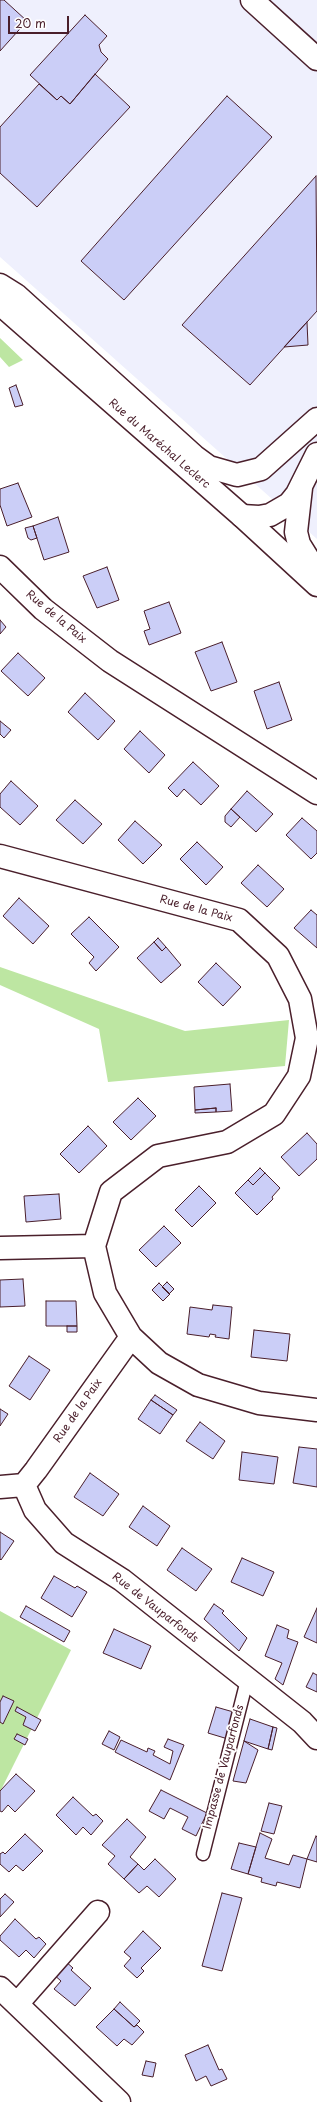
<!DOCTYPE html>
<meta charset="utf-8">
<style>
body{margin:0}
#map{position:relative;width:317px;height:2102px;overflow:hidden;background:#fff;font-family:"Playpen Sans",sans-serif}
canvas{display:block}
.scale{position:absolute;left:8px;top:16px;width:61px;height:18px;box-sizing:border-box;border:2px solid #4a1f2b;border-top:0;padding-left:5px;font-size:12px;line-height:14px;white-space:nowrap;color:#4a1f2b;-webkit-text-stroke:3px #fff;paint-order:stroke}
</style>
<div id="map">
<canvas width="317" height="2102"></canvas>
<div class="scale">20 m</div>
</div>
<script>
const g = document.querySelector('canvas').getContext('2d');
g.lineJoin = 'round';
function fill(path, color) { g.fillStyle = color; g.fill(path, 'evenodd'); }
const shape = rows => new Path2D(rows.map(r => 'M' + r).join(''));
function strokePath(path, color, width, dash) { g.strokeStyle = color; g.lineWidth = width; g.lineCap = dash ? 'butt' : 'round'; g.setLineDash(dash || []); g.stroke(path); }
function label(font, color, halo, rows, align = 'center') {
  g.font = font + ' "Playpen Sans",sans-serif'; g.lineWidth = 4; g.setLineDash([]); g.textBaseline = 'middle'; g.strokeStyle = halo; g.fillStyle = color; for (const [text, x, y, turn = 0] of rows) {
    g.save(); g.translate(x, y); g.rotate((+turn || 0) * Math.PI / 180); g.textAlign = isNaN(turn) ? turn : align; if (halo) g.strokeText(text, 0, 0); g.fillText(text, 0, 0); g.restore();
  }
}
const built = shape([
 [0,0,317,0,317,539,0,257]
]);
const green = shape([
 [0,338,23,360,9,367,0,357],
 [0,967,185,1031,289,1020,285,1066,108,1082,99,1029,0,985],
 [0,1611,71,1650,0,1792]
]);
const building = shape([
 [0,0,4,0,27,21,0,51,0,0],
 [85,15,107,36,99,45,101,52,108,59,70,104,61,96,57,100,30,75,85,15],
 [95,74,130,107,37,207,0,173,0,127,39,84,57,100,61,96,70,104,95,74],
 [227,96,272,137,124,300,81,261,227,96],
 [316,176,317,311,250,385,182,325,316,176],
 [307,322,308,345,284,347,307,322],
 [16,385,23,405,15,407,9,388,16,385],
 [18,483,32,517,7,526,0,505,0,489,18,483],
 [58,517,69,552,44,560,33,526,58,517],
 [33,526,37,538,31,540,28,538,25,528,33,526],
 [107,567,119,600,97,608,83,576,107,567],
 [169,602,181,633,149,645,144,631,150,629,144,611,169,602],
 [0,620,6,627,0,634,0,620],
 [222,642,237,682,211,691,195,652,222,642],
 [18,653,45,678,28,696,1,671,18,653],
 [279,682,292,720,267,729,254,691,279,682],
 [85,693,115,721,98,740,68,712,85,693],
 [0,721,11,730,4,738,0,734,0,721],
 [140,731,165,755,149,773,124,749,140,731],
 [193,762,219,786,201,805,184,789,177,797,168,788,193,762],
 [11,781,38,806,20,825,0,807,0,794,11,781],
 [247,791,273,814,256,832,231,809,247,791],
 [75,800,102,824,83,844,56,820,75,800],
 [231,809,240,817,231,827,225,822,225,816,231,809],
 [302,818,317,831,317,853,311,859,286,835,302,818],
 [135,821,162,845,143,864,118,840,135,821],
 [197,842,223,867,206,885,180,859,197,842],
 [258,865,284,889,267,907,241,883,258,865],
 [19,898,49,926,33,944,3,916,19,898],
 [311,910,317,915,317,948,294,928,311,910],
 [89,917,119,947,96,971,89,963,94,957,71,934,89,917],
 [158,938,166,947,162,951,154,942,158,938],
 [154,942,162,951,166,947,181,965,161,983,137,958,154,942],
 [216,963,241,987,223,1006,198,982,216,963],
 [230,1084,232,1111,216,1112,216,1108,195,1110,194,1087,230,1084],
 [138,1098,156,1116,131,1140,113,1122,138,1098],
 [216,1108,216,1112,195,1113,195,1110,216,1108],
 [88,1126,107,1146,79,1173,60,1154,88,1126],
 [307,1133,317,1144,317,1159,299,1176,281,1157,307,1133],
 [260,1168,265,1173,253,1185,248,1180,260,1168],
 [265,1173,280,1188,272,1197,273,1199,257,1215,235,1193,248,1180,253,1185,265,1173],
 [199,1186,216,1203,192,1227,175,1210,199,1186],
 [59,1194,61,1219,26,1222,24,1196,59,1194],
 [164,1226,181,1243,156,1267,139,1250,164,1226],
 [23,1279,25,1306,0,1307,0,1280,23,1279],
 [167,1282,174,1289,169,1294,162,1287,167,1282],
 [159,1283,170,1294,163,1301,152,1290,159,1283],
 [46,1301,76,1301,77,1326,46,1326,46,1301],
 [213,1305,232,1307,229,1339,215,1337,216,1335,210,1334,209,1337,187,1334,190,1307,212,1310,213,1305],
 [67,1326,77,1326,77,1332,67,1332,67,1326],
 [254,1330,290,1334,287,1361,251,1357,254,1330],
 [29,1356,50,1370,30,1400,9,1386,29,1356],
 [155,1395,177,1410,173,1415,151,1400,155,1395],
 [151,1400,173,1415,160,1434,138,1419,151,1400],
 [0,1409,8,1414,0,1426,0,1409],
 [200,1422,225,1441,213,1459,186,1441,200,1422],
 [299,1447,317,1449,317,1487,293,1483,299,1447],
 [242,1452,278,1457,274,1484,239,1480,242,1452],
 [90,1473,119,1494,103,1516,74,1497,90,1473],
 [143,1506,170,1526,157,1546,129,1527,143,1506],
 [0,1532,14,1541,1,1560,0,1559,0,1532],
 [182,1548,212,1569,196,1591,167,1570,182,1548],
 [242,1558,274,1572,263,1596,231,1582,242,1558],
 [54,1576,75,1588,77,1586,87,1592,72,1617,41,1598,54,1576],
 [214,1604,224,1611,222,1613,247,1638,239,1651,204,1619,214,1604],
 [26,1606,70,1631,64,1642,20,1617,26,1606],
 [317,1608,317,1643,304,1637,317,1608],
 [277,1625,289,1630,287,1638,298,1642,283,1685,275,1679,282,1663,265,1656,277,1625],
 [114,1629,151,1646,141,1669,103,1653,114,1629],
 [313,1673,317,1675,317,1692,306,1687,313,1673],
 [3,1696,14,1701,3,1724,0,1722,0,1702,3,1696],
 [17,1707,41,1720,35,1731,23,1725,26,1717,15,1711,17,1707],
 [216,1707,237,1713,228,1739,208,1733,216,1707],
 [250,1719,273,1727,268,1749,244,1741,250,1719],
 [273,1727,277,1728,272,1750,268,1749,273,1727],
 [109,1731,120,1737,114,1750,102,1744,109,1731],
 [17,1734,28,1739,25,1745,14,1739,17,1734],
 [168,1739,184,1745,170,1780,115,1752,121,1740,147,1752,148,1748,155,1751,153,1755,170,1764,173,1751,164,1747,168,1739],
 [244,1741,258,1750,246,1783,233,1781,244,1741],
 [16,1774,35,1791,15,1812,8,1805,2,1812,0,1811,0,1791,16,1774],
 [161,1790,207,1813,196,1836,182,1829,188,1817,170,1808,164,1819,149,1811,161,1790],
 [73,1797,93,1816,96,1814,103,1821,91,1835,83,1827,76,1835,56,1815,73,1797],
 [269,1803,282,1806,274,1834,261,1831,269,1803],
 [127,1819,146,1837,130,1857,138,1864,124,1879,108,1864,115,1856,102,1845,127,1819],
 [260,1833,272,1839,265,1858,289,1865,293,1855,307,1859,300,1888,277,1882,276,1886,261,1882,262,1878,248,1874,260,1833],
 [25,1834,43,1851,23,1871,16,1865,9,1872,0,1864,0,1854,3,1852,5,1854,25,1834],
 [316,1836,317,1837,317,1862,307,1859,316,1836],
 [239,1843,256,1847,248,1874,231,1869,239,1843],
 [155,1859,176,1879,159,1897,147,1886,139,1893,124,1879,138,1864,144,1870,155,1859],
 [222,1893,242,1898,222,1971,202,1966,222,1893],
 [5,1894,14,1902,0,1917,0,1899,5,1894],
 [15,1919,36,1939,39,1937,46,1944,34,1958,26,1950,19,1957,0,1940,0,1936,15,1919],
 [143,1931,161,1948,141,1968,144,1971,137,1978,124,1966,131,1958,124,1952,143,1931],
 [65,1961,73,1968,71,1970,91,1988,75,2006,54,1989,61,1981,53,1974,65,1961],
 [120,2002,140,2021,134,2027,114,2009,120,2002],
 [114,2009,134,2027,137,2025,144,2032,132,2045,124,2039,117,2046,96,2027,114,2009],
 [208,2045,219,2070,222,2069,227,2079,211,2086,206,2076,196,2081,185,2055,208,2045],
 [146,2061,156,2063,153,2077,142,2075,146,2061]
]);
const service = shape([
 [203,1854,247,1680]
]);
const minor = shape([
 [252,0,317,59],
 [0,285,16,295,194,456,209,467,237,475,261,469,317,419],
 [301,488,296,532,299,544,317,573],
 [242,516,259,517,270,515,289,504,297,494,317,454],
 [0,567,43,609,110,661,317,793],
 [0,856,239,920,278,956,300,999,307,1038,299,1076,274,1114,227,1142,158,1156,111,1192,94,1246,105,1293,131,1337,159,1363,198,1385,259,1403,317,1410],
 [0,1248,94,1246],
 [24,1485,35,1510,64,1543,122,1580,302,1722,317,1738],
 [24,1485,36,1470,131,1337],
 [0,1487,24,1485],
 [0,1988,119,2102],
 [17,2004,98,1912]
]);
const secondary = shape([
 [0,304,242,516,317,585]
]);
const streetNames = [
 ["Rue du Maréchal Leclerc",159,444,41],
 ["Rue de la Paix",56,617,40],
 ["Rue de la Paix",196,909,15],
 ["Rue de la Paix",78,1411,-55],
 ["Rue de Vauparfonds",155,1608,38],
 ["Impasse de Vauparfonds",224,1767,-75]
];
fill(built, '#eff0fd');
fill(green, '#bde6a2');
fill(building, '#cbcef7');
strokePath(building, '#4a1f2b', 1);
strokePath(service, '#4a1f2b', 15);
strokePath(minor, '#4a1f2b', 25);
strokePath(secondary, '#4a1f2b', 25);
strokePath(service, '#fff', 12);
strokePath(minor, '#fff', 22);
strokePath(secondary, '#fff', 22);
label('11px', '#4a1f2b', '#fff', streetNames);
</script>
